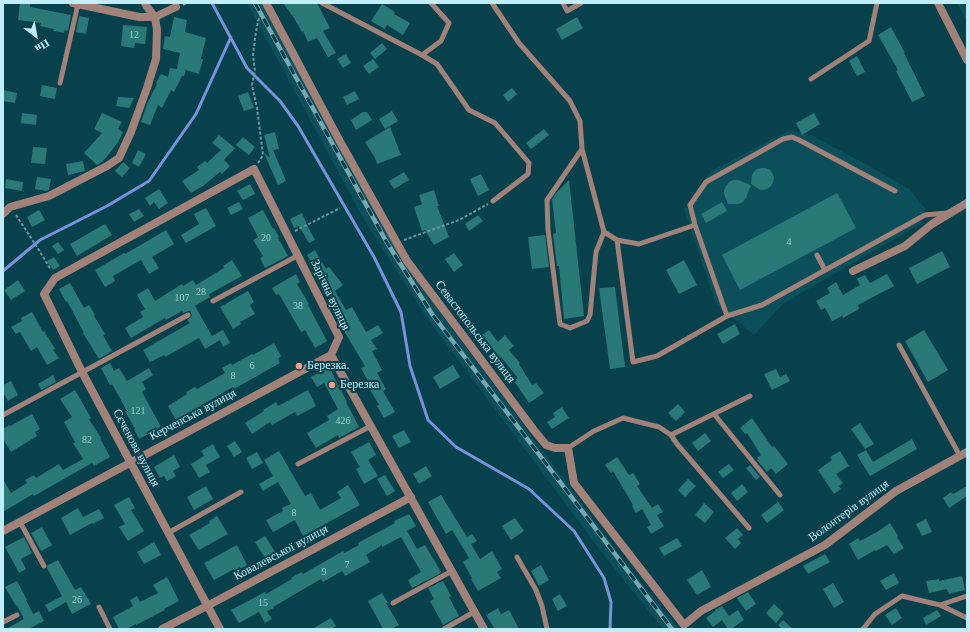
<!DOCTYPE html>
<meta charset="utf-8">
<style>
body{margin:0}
#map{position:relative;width:970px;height:632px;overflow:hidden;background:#07414b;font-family:"Times New Roman",serif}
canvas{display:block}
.frame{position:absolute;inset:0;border:4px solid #c1edf8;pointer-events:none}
.north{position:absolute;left:16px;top:16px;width:40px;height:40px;-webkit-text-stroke:3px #07414b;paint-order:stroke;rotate:148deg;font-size:11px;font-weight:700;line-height:16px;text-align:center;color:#c1edf8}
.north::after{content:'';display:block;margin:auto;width:14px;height:18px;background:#c1edf8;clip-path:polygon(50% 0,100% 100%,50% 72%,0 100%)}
</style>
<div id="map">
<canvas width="970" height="632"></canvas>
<div class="frame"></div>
<div class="north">Пн</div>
</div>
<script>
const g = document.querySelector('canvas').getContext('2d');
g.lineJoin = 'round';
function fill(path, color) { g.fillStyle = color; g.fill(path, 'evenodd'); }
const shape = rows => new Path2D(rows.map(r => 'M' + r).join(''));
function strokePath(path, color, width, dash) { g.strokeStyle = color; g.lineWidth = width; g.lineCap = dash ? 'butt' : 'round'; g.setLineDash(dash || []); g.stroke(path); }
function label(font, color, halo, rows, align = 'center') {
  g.font = font + ' "Times New Roman",serif'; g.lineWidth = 4; g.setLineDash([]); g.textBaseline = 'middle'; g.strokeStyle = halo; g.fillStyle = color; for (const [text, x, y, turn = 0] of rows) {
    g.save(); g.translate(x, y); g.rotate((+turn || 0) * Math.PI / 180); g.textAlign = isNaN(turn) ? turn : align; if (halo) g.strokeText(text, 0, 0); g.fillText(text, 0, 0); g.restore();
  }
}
const built = shape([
 [247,3,265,3,406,261,438,310,632,571,679,629,663,629,603,554,426,317,363,218],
 [957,3,967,3,967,21],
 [790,130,811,135,869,166,909,189,925,208,921,224,784,303,754,335,716,304,684,209,711,171]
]);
const stream = shape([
 [212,3,247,68,280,101,298,126,374,257,401,312,410,366,428,420,456,447,529,489,574,531,604,578,611,602,610,629],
 [3,271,40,240,107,206,149,181,196,114,231,37]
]);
const building = shape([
 [20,3,30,4,30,7,71,15,68,31,65,30,64,33,53,31,54,29,40,26,41,23,18,20],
 [283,3,317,3,330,28,323,31,336,53,328,57,317,38,308,42,303,31,302,32,294,18],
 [382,4,395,12,394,14,410,23,403,35,387,25,385,29,371,21],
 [79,16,89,18,86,34,76,32],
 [174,17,187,20,185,32,206,38,201,59,203,59,199,74,186,70,184,76,182,76,174,92,171,90,162,108,158,105,150,125,141,122,147,104,157,84,156,83,161,74,168,77,170,68,177,69,180,53,163,49,165,36,170,37],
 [577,17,583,28,562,40,556,29],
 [123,25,147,27,145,44,135,43,134,48,121,46],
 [891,27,905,53,904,53,925,96,912,102,896,71,898,70,878,35],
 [382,43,387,49,375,59,370,53],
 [346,54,351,63,343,68,337,59],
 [857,56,865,72,857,76,849,61],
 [373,59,379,67,369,74,363,66],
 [42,85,57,88,55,99,40,96],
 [512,88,517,94,508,102,503,95],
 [3,90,17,93,15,103,3,101],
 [355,91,359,99,347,105,343,97],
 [248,92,254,108,244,111,238,96],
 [118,97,134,98,129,108,116,106],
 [392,111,398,121,385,129,379,119],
 [363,112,367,112,372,120,356,130,351,120],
 [22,113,37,115,36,125,21,123],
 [102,113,122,122,118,129,123,132,118,142,109,154,102,162,97,165,84,153,102,133,94,129],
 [814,113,820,124,802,135,796,123],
 [390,127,401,155,377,164,375,158,365,142],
 [544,129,549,135,531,149,526,143],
 [275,132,279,149,273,150,286,181,278,185,264,153,270,158,264,135],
 [219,135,235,148,224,160,230,166,222,174,220,172,203,186,191,193,182,181,199,170,197,167,205,161,207,163,221,150,212,143],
 [243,137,255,147,249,155,236,145],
 [33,147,47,148,45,164,31,163],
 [138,150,146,154,139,167,132,163],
 [83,161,85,171,68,175,66,164],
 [123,162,130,168,122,177,115,171],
 [762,168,766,168,770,170,773,174,774,178,773,182,771,186,767,189,763,190,759,189,751,184,752,175,754,172,757,169],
 [404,172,409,180,394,189,389,181],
 [481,174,489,190,478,196,470,179],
 [37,177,51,179,49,190,46,191,35,189],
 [6,179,23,182,22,191,5,188],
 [569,180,584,316,564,319,559,266,557,266,553,234,556,233,552,199,557,192],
 [733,180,738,180,751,185,746,198,743,202,738,204,728,204,724,194,724,190,726,186,729,182],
 [250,184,255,194,243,200,237,191],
 [159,189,168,203,159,209,154,202,150,206,145,198],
 [434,190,439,206,437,206,449,237,434,245,425,230,422,231,414,207,422,204,419,195],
 [837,193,856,228,740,290,722,255],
 [239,202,243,209,231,215,227,208],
 [722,202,727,211,706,223,701,214],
 [206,208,216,226,186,243,181,235,199,224,194,214],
 [139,209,144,216,134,222,129,214],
 [39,210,45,220,32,227,27,217],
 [263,210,273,229,274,228,279,237,278,238,288,256,265,268,260,258,263,256,253,240,258,237,248,218],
 [302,213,306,222,306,223,315,240,309,243,299,226,294,228,290,219],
 [478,215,483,221,469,231,465,224],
 [105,224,112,235,77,256,70,244],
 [166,230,174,244,152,257,159,268,149,274,141,260,113,276,115,281,105,287,95,270,124,253,125,254,144,243],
 [545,235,549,267,532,269,528,237],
 [58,242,64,250,58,254,52,246],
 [315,250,326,269,329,267,343,285,335,291,346,310,352,307,366,332,378,325,383,333,371,340,377,349,372,351,382,370,377,373,386,389,383,391,395,412,384,418,377,406,379,405,368,386,370,385,361,368,365,366,335,316,339,314,327,292,315,277,318,275,307,255],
 [942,251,950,267,917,284,909,268],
 [454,253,463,265,454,272,445,259],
 [54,257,60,266,53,270,47,261],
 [232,260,242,276,209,294,210,297,195,306,212,336,223,330,230,343,223,347,220,340,205,349,199,338,165,357,164,355,150,362,143,350,190,323,187,320,191,317,192,315,190,311,188,311,183,313,182,311,166,320,165,318,131,338,125,328,143,317,140,312,145,309,137,295,148,288,155,301,182,284,183,286,193,280,196,285,224,268,223,266],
 [684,260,697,285,679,294,666,270],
 [296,274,300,282,297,284,309,304,308,305,327,341,315,348,305,330,301,332,279,294,276,295,272,288],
 [887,274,894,286,858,305,859,309,843,318,842,316,832,321,825,308,821,310,816,301,830,293,827,288,836,282,843,295,860,285,857,279,865,275,870,283],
 [18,280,25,291,11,300,4,290],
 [70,283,84,308,89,305,95,315,94,316,105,334,103,335,112,351,99,359,83,333,84,333,67,301,66,302,59,289],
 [615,287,625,367,610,369,599,288],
 [248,291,254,302,250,305,255,314,240,322,241,324,233,329,220,307],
 [32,312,43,332,44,331,55,349,53,350,59,358,47,365,37,347,31,351,20,332,16,334,11,327,22,321,21,318],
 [735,324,740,334,723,344,717,334],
 [489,330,498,342,505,335,514,346,509,350,520,363,519,364,532,385,536,383,544,393,529,403,514,381,518,378,501,357,500,358,482,335],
 [924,330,948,370,928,382,905,341],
 [274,343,281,356,278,359,280,363,234,389,233,387,176,420,168,406,187,394,186,392,195,387,197,389,225,373,222,368,231,363,232,365,252,354,253,355],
 [110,363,114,371,119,368,127,381,149,368,153,375,142,382,146,389,142,392,161,427,139,439,134,429,135,429,125,411,127,411,112,384,110,385,101,368],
 [453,365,460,377,440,389,433,377],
 [329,367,347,402,346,402,359,427,339,438,338,435,316,448,307,433,329,420,327,416,338,409,324,383,317,387,311,377],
 [776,369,780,377,786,374,790,381,772,390,764,374],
 [53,375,56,382,41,390,38,384],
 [11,381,18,395,8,401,3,392,3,385],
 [75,390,91,418,89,419,101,438,100,438,110,457,94,466,92,463,34,496,33,494,3,512,3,479,11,493,27,483,25,480,34,475,36,478,59,464,63,470,83,459,73,443,75,442,64,422,72,417,60,399],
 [308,390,316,406,297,416,295,412,272,425,270,422,252,434,245,423,264,411,263,410,276,402,278,406],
 [678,404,685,412,676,421,668,413],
 [562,407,569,418,552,429,547,422,555,417,553,413],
 [32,414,40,429,35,432,37,436,11,452,3,439,3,429,9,425,10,426],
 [752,418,772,447,774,446,788,464,776,474,771,468,767,472,757,460,758,459,757,458,761,455,747,433,745,434,740,428],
 [860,423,874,444,865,449,851,429],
 [404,430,411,442,399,448,392,436],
 [705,433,711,441,698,451,692,443],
 [912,439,917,449,870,476,857,455,866,450,873,462],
 [235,441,242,452,234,457,227,446],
 [369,442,376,455,368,460,378,476,364,484,356,469,360,467,351,452],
 [213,444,220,457,206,465,210,472,199,478,191,464,204,456,201,451],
 [279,451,305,496,311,493,320,510,341,498,337,492,348,485,360,505,303,536,295,520,273,532,266,520,283,511,282,508,291,504,278,482,263,491,259,484,273,476,264,460],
 [840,451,849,466,836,474,843,483,839,486,841,489,834,494,818,470,832,460,830,457],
 [257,452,263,463,252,469,246,458],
 [174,455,180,467,173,471,176,476,167,481,164,476,160,478,154,467],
 [617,457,629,475,633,473,640,484,637,486,652,508,658,504,663,512,657,515,664,526,651,534,647,527,651,525,642,509,636,513,632,506,633,505,613,471,611,473,605,465],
 [729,464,734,470,723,478,718,472],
 [750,465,760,477,756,480,746,468],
 [426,466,432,476,419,484,413,474],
 [385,475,395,491,387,496,377,479],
 [688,479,696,486,685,497,678,490],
 [742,484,748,492,737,501,731,493],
 [206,486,213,499,194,510,187,497],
 [967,486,967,496,949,508,943,498,951,492,953,494],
 [441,495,467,537,472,534,477,541,471,544,480,559,492,551,502,569,497,572,501,578,478,591,471,579,472,578,463,562,469,558,452,530,446,534,428,502],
 [129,497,135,508,131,510,144,531,128,541,119,527,125,524,114,505],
 [778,502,784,510,767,523,761,515],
 [704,503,714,512,705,523,695,515],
 [78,508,83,517,99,509,104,518,93,524,92,523,70,535,61,518],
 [409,514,416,526,407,531,417,549,425,545,441,572,439,574,412,588,408,580,421,572,401,537,382,547,382,545,366,555,370,562,345,576,342,571,323,582,321,579,273,607,274,608,267,611,272,619,265,623,259,612,239,623,231,610,265,592,266,594,292,579,291,578,301,572,303,574,343,551,344,553,359,545,358,543,395,523,394,521],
 [217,516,228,534,199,550,189,535,210,523,209,521],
 [515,518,524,531,511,540,502,526],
 [926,519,932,532,922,536,916,524],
 [890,523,898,536,897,537,904,548,894,554,887,545,876,551,875,550,858,560,849,544,858,538,860,541,877,532],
 [42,527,52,545,41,551,31,533],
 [737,528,743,535,738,539,741,543,735,549,725,538],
 [265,536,275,552,265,558,255,542],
 [24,537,32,553,21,559,26,569,19,573,5,547],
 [677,538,682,546,664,556,659,548],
 [154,542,161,555,144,564,137,552],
 [237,545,247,565,235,572,234,569,214,580,204,563],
 [825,554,830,562,808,574,803,566],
 [58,560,75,590,81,587,91,604,72,614,66,602,49,612,45,605,62,596,47,568,48,565],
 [541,565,549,580,539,586,531,571],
 [702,570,711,587,697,595,687,580],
 [894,573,899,583,886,590,880,581],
 [962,576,965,590,949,594,947,589,929,593,926,581,939,579,939,581],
 [167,577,179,601,164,609,165,610,136,625,136,624,126,629,119,629,113,617,133,606,130,600,137,596,140,602,158,593,153,585],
 [17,581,27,600,26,600,33,614,39,611,44,621,29,629,6,629,24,619,17,605,16,606,5,587],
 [443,581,451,596,449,597,459,616,443,625,430,601,434,599,428,588],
 [833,583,844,602,834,608,823,589],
 [748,592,756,604,746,611,737,598],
 [382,593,388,603,386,603,399,625,391,629,383,629,368,601],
 [560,594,567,606,558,611,552,599],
 [774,604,784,613,776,623,766,613],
 [722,606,729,616,738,610,744,620,731,629,728,629,722,620,713,627,706,618,715,611,715,610],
 [498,608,501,614,509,610,519,629,495,629,486,615],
 [896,608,902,618,892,625,885,615],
 [937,610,941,616,926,625,923,618],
 [331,618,336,626,331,629,312,629],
 [783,620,793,629,782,629,778,625]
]);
const path = shape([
 [183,5,188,3],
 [258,163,263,155,257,108,252,85,255,71,253,55,255,38,258,21,262,13],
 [16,215,37,247,51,270],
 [295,231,340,208],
 [404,240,459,220,488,204]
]);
const service = shape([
 [322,3,422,55,441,41,449,23,431,3],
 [492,3,519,43,570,101,580,121,582,149,604,232,617,240,639,244,695,225],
 [563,3,567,11,581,3],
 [422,55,437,64,469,110,495,123,529,163,528,174,493,201],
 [811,79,869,41,877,3],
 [60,83,78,4],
 [582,149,547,200,548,230,560,324,570,328,587,321,590,315,596,252,604,232],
 [617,240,633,362,657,356,727,316,762,305,925,215,947,213],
 [817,255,825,270],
 [213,301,297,256],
 [727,316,695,225,690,205,706,182,783,139,792,137,799,140,895,191],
 [899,345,960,456],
 [714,414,780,495],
 [3,415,188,315],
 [671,435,750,396],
 [568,448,594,431,623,418,659,427,671,435,677,444,749,528],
 [298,464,371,426],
 [20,522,44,566],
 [168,533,241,492],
 [517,557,536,590,542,606,547,629],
 [393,603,452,571],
 [940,605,967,596],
 [99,607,110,629],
 [3,622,17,615],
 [444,629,474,612],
 [863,629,875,614,902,596,940,605,967,618]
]);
const minor = shape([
 [73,3,139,17,155,17,176,7],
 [266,3,338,138,407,261,533,429,546,445,555,448,568,448,574,483,684,625,701,611,825,545,896,491,967,452],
 [938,3,967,60],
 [3,214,10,207,49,196,107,166,119,158,131,132,147,88,156,59,157,30,155,17,147,7,145,3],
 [853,271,905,246,932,224,967,203],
 [331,355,484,629],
 [3,531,331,355],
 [162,629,207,606,411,497],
 [220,629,82,372,44,294,55,278,254,169,339,337,331,355]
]);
const rail = shape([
 [255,3,386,241,432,314,672,629]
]);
const markers = [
 [299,366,4,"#f49e8a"],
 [332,385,4,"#f49e8a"]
];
const numberNames = [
 ["12",134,35],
 ["20",266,238],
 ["4",789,242],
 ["28",201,292],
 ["107",182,298],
 ["38",298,306],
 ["6",252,366],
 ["8",233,376],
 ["121",138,411],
 ["42б",343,421],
 ["82",87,440],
 ["8",294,513],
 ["7",347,565],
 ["9",324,572],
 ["26",77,600],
 ["15",263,603]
];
const streetNames = [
 ["Зарічна вулиця",330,295,65],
 ["Севастопольська вулиця",475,332,53],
 ["Керченська вулиця",193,415,-28],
 ["Сєченова вулиця",136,448,62],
 ["Волонтерів вулиця",849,511,-36],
 ["Ковалевської вулиця",281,553,-28]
];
const poiNames = [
 ["Березка.",307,366],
 ["Березка",340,385]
];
fill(built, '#0b4f5a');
strokePath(stream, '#7992dc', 3);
fill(building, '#287977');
strokePath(path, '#6699a4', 2, [3, 2]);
strokePath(service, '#a28179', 5);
strokePath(minor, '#a28179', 8);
strokePath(rail, '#76a8b2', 4.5);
strokePath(rail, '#07414b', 3, [9]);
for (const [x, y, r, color] of markers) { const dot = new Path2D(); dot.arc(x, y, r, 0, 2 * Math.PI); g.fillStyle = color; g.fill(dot); strokePath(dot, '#07414b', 1.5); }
label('10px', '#9bd0d8', null, numberNames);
label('12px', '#c1edf8', '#07414b', streetNames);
label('12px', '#c1edf8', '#07414b', poiNames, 'left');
</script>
